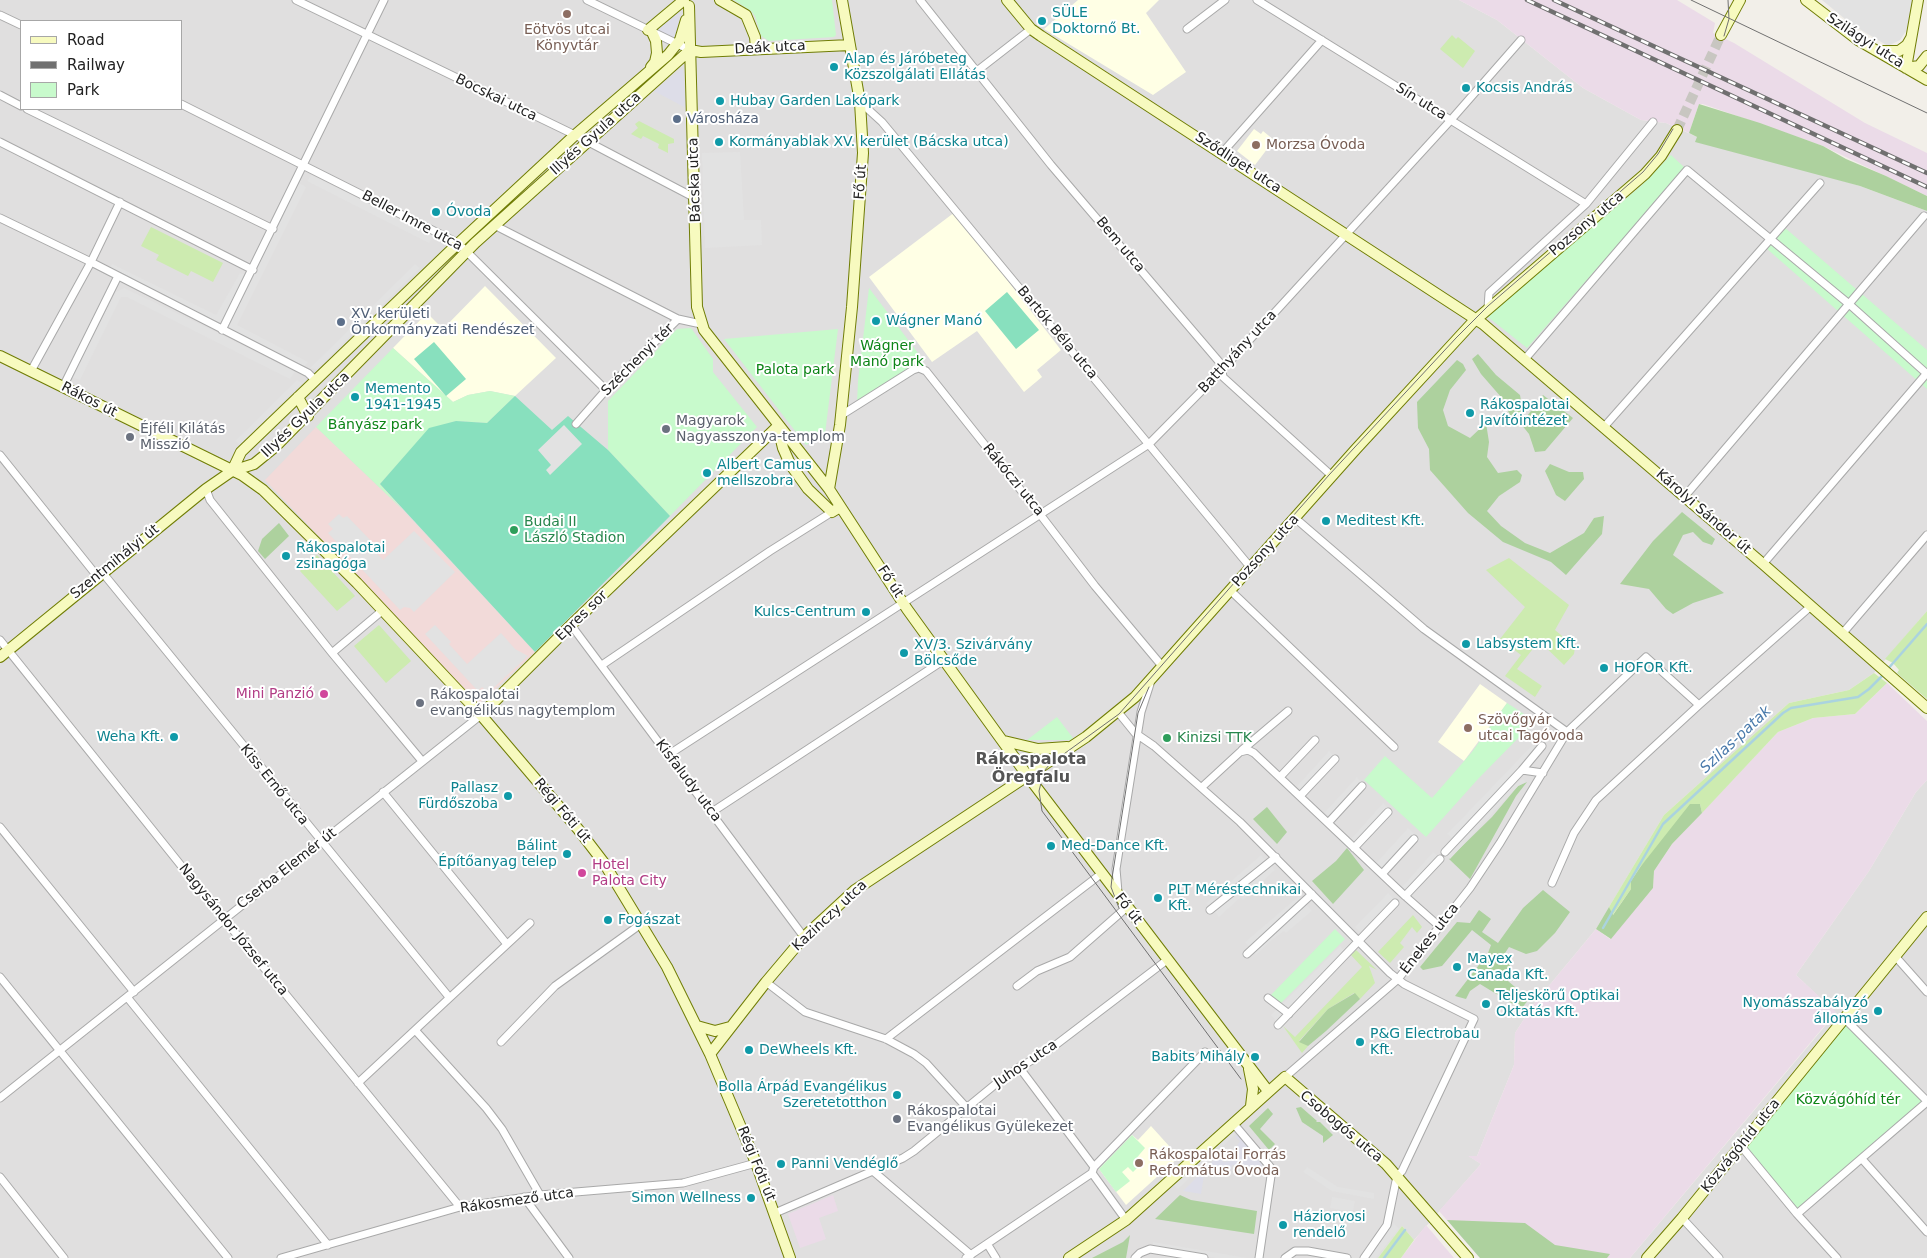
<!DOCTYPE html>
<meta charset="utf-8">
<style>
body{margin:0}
#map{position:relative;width:1927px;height:1258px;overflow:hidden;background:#f2efe9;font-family:"DejaVu Sans",sans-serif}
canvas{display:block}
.legend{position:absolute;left:20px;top:20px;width:162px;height:90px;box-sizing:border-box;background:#fff;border:1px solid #a7a7a7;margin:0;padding:6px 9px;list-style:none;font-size:15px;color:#222}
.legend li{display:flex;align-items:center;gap:10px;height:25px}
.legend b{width:25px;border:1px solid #a7a7a7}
</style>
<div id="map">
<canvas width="1927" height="1258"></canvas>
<ul class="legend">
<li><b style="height:6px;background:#f7fabf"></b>Road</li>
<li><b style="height:6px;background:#707070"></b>Railway</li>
<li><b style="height:14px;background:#c8facc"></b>Park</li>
</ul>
</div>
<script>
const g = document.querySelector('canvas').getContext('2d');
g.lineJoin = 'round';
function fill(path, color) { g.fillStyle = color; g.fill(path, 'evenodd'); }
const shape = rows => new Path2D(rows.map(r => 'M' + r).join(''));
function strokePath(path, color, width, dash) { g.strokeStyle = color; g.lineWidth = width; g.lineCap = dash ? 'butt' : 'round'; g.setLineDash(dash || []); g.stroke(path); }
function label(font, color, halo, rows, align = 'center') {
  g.font = font + ' "DejaVu Sans",sans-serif'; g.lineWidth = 4; g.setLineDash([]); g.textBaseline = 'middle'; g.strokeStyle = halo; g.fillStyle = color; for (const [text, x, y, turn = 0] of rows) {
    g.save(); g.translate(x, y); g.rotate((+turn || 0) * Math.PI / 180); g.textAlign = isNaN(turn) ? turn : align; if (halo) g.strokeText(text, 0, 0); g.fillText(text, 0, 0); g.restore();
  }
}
const residential = shape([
 [0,0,1459,0,1497,20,1583,88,1641,120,1666,123,1697,137,1860,186,1927,211,1927,611,1874,673,1849,690,1789,703,1664,815,1596,929,1533,1005,1515,1033,1514,1065,1477,1156,1469,1156,1481,1164,1414,1240,1402,1226,1378,1258,0,1258],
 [21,21,181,21,181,109,21,109],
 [1927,780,1927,1258,1630,1258,1836,1013,1796,975,1869,871,1916,792]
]);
const commercial = shape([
 [316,427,402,509,535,652,479,704,265,480]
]);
const industrial = shape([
 [1459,0,1677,0,1715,23,1713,33,1734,43,1865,123,1927,153,1927,196,1823,146,1703,104,1699,104,1689,133,1666,123,1641,120,1583,88,1497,20],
 [1887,683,1927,721,1927,780,1916,792,1869,871,1796,975,1836,1012,1630,1258,1480,1258,1439,1211,1481,1164,1468,1156,1477,1156,1514,1065,1515,1033,1533,1005,1596,929,1610,939,1653,888,1654,871,1672,844,1778,732,1813,718,1855,714],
 [833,1195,838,1211,819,1218,826,1239,800,1248,788,1214],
 [1426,1225,1454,1258,1401,1258]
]);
const education = shape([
 [1078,0,1159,0,1146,13,1186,72,1153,95,1044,29],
 [1254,129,1261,134,1263,131,1274,140,1255,165,1237,151],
 [955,212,1061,350,1037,370,1042,377,1024,392,977,331,932,362,869,277],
 [485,286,556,358,515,396,490,391,468,395,453,402,393,348,427,313,443,329],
 [1480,684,1507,703,1464,761,1438,742],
 [1151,1126,1179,1157,1126,1205,1099,1169,1132,1135,1138,1140]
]);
const grass = shape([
 [1452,35,1456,39,1458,37,1475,51,1463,68,1440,49],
 [639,121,674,139,674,143,668,144,668,153,658,148,659,144,643,136,641,139,631,134,638,128,635,124],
 [151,227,223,263,213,282,191,271,188,276,156,260,159,255,141,246],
 [317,555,355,596,337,611,300,571],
 [1509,558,1569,605,1555,630,1575,647,1574,654,1564,665,1539,641,1517,669,1542,686,1535,697,1505,676,1521,655,1500,639,1525,607,1486,570],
 [1927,611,1927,699,1897,673,1899,670,1893,663,1885,659],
 [379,625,411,661,386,683,354,646],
 [1874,673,1887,683,1855,714,1813,718,1778,732,1702,813,1700,804,1641,866,1631,881,1631,889,1612,916,1609,907,1664,815,1789,703,1849,690],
 [1413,915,1422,927,1417,933,1412,927,1400,943,1404,947,1390,963,1378,952],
 [1356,950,1377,970,1369,966,1375,983,1360,999,1354,993,1328,1009,1299,1041,1308,1046,1302,1053,1283,1026,1295,1037,1362,967,1351,955],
 [1402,1226,1414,1240,1401,1258,1378,1258]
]);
const forest = shape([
 [1699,104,1760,123,1823,146,1846,159,1886,176,1927,196,1927,211,1860,186,1695,142,1697,137,1689,133],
 [1478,354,1496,375,1520,395,1523,412,1511,417,1501,397,1481,374,1472,359],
 [1457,360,1463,364,1466,370,1450,390,1443,410,1448,426,1470,438,1486,423,1489,442,1487,457,1498,473,1517,470,1522,475,1520,482,1499,496,1487,511,1501,526,1525,543,1550,553,1584,533,1594,518,1604,516,1602,534,1566,575,1551,562,1503,542,1468,513,1430,470,1429,449,1418,428,1417,402],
 [1543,395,1573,418,1545,451,1535,452,1529,434,1521,424],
 [1550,464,1569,472,1583,472,1584,479,1565,501,1556,495,1545,471],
 [1682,512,1715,539,1712,545,1703,542,1693,532,1683,535,1673,555,1724,593,1693,603,1673,614,1666,609,1649,589,1620,584,1653,541],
 [279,523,289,536,265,559,258,551,262,539],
 [1527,782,1516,796,1470,879,1449,859,1492,817,1518,786],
 [1690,804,1700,804,1702,813,1672,844,1654,871,1653,888,1611,939,1596,929,1609,907,1613,915,1631,889,1631,881,1641,866],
 [1267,807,1287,832,1277,844,1253,819],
 [1347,848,1364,870,1333,904,1312,881,1336,861],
 [1543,890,1570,912,1555,933,1537,951,1526,954,1509,947,1505,953,1510,964,1508,981,1529,999,1521,1009,1480,984,1470,991,1466,999,1455,996,1488,953,1491,945,1472,930,1442,966,1423,970,1420,967,1457,922,1470,923,1479,910,1491,919,1482,932,1498,943,1523,908],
 [1355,993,1360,999,1326,1031,1308,1046,1299,1042,1328,1009],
 [1301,1107,1317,1121,1316,1122,1320,1122,1333,1135,1323,1143,1323,1136,1302,1122,1296,1108],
 [1268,1108,1273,1114,1260,1129,1275,1144,1269,1150,1249,1126],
 [1180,1195,1191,1200,1257,1211,1254,1234,1155,1219],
 [1447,1220,1525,1223,1555,1245,1610,1254,1607,1258,1480,1258],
 [1130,1235,1126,1258,1092,1258,1123,1242]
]);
const park = shape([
 [734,0,832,0,836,35,834,37,769,41,761,36,755,16,751,11],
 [1671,155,1685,168,1527,348,1488,317,1497,305,1641,186],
 [1784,227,1927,350,1927,389,1766,248],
 [869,288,924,361,857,403,858,381],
 [691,328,713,359,713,372,757,427,670,516,608,450,608,401,677,329],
 [838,329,825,434,806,445,724,339],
 [393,348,453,402,468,395,490,391,515,396,487,423,456,421,429,429,380,484,402,509,316,427],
 [1507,703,1535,721,1478,779,1426,837,1364,780,1385,756,1432,798,1472,752],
 [1057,717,1073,738,1071,740,1027,740],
 [1335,929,1345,939,1278,1006,1268,998],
 [1844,1018,1927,1101,1797,1214,1741,1146],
 [1132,1135,1145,1148,1134,1161,1139,1166,1133,1172,1128,1167,1122,1172,1130,1181,1116,1192,1099,1169]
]);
const pitch = shape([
 [1007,292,1039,330,1016,349,985,311],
 [434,342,466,379,446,396,414,359],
 [515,396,552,430,568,416,608,450,670,516,535,652,380,484,429,428,456,421,487,423]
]);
const parking = shape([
 [1822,0,1914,0,1906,31,1900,40,1888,46,1851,24],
 [740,152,744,220,761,220,762,245,705,248,702,153],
 [311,175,433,235,429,243,307,181],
 [299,183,306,187,237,325,308,362,303,368,227,329],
 [112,264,216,315,240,273,246,275,219,325,109,270],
 [415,264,420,268,317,369,310,368],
 [124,288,212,330,295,372,290,379,127,297,121,297,80,380,72,377,116,292],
 [297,380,302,383,240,445,235,441],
 [564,425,582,444,550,475,546,470,551,465,538,450],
 [339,514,343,518,347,516,372,542,369,545,383,560,414,531,455,572,414,612,410,608,404,607,400,610,328,533,333,529,328,524],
 [435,625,451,642,449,644,467,664,501,633,515,649,528,656,488,693,482,687,478,691,425,634],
 [1538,739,1543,744,1452,838,1447,834],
 [1329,751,1335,757,1303,792,1297,786],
 [1357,777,1362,783,1330,818,1325,812],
 [1523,779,1526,782,1518,786,1450,859,1446,855,1514,782],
 [1383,803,1389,809,1357,844,1351,839],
 [1408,828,1414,833,1382,869,1376,863],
 [1433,852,1439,857,1407,892,1402,887],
 [1261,855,1275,870,1243,900,1240,898,1219,917,1206,903],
 [1388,893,1395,900,1362,934,1355,927],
 [1299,896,1312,911,1286,933,1284,931,1272,940,1256,955,1245,942],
 [1340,946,1346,952,1278,1024,1271,1015],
 [1234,1126,1239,1131,1178,1189,1173,1184],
 [1307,1167,1338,1187,1374,1193,1374,1199,1332,1191,1303,1172],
 [1332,1197,1355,1201,1353,1212,1330,1208],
 [1394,1223,1399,1229,1376,1258,1367,1258],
 [1153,1242,1247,1258,1216,1258,1152,1247]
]);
const plaza = shape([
 [680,10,677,33,674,38,658,31,659,26],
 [683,68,683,71,686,108,654,91],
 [1239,1133,1261,1160,1263,1169,1232,1165,1231,1170,1205,1170,1201,1194,1183,1191,1221,1153,1223,1162,1231,1161,1237,1156,1234,1151,1240,1141,1235,1137]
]);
const stream = shape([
 [1887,670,1927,624],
 [1603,928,1663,824,1783,713,1791,708,1858,697,1869,689,1884,674],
 [1384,1258,1405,1230]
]);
const secondaryTunnel = shape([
 [1677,130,1721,35]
]);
const street = shape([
 [296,0,575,135,695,198],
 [587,0,690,50],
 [920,0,1051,165,1221,364,1223,377,1332,476],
 [1257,0,1586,204],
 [0,15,21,25],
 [1187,29,1225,0],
 [977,71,1031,29],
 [0,95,21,106],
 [860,102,882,122,1251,568],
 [181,104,458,243,606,390],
 [27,109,273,229],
 [0,142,253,270],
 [1222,153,1322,40],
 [0,218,91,262,308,373,315,380],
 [494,225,678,319],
 [1488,308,1489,293,1586,204,1653,122],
 [222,330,384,0],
 [1525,359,1687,170,1849,304,1927,374],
 [31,371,91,262,120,202],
 [63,387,118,276],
 [840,416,913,370,919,368,926,371,1039,513,1095,586,1162,666],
 [576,424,606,390,678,319,701,324],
 [1604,427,1820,183],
 [0,455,97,576],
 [206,489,210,500,332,653,422,761],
 [1685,496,1924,216],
 [1295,518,1424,629,1567,732],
 [1763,564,1927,373],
 [102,572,449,997],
 [1231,591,1394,747],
 [571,625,804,937],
 [1842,634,1927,535],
 [0,640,224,919,460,1207],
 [332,653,383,610],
 [602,665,770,551,832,512],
 [1118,712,1135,733,1154,746,1240,822,1390,973,1404,984,1474,1019,1402,1171,1397,1176,1387,1225,1364,1258],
 [1242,750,1288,711],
 [668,755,1149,444,1222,370,1450,121,1521,40],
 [1522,770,1542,746],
 [1280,777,1315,740],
 [1202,787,1240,752,1248,750,1254,753,1405,896,1440,859],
 [383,792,506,943],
 [1300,796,1335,759],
 [712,812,944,660],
 [1328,823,1362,786],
 [0,827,134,992],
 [1354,848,1388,812],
 [1445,852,1522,770,1543,773],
 [1382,874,1414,839],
 [1552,883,1574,833,1596,800,1699,705,1810,607],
 [1118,892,1116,869,1141,712,1150,684],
 [1405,896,1439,926],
 [1210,910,1276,857],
 [1247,954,1312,894],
 [1895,956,1927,992],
 [0,977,228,1258],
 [766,982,805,1012,886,1039,914,1054,926,1063,967,1108],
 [1017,986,1037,971,1070,957,1127,907],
 [127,997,328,1245],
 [1268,998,1289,1014],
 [1844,1018,1927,1101],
 [1278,1025,1395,903],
 [415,1030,486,1108,502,1129,540,1195],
 [886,1039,1101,874],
 [501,1042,555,986,641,924],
 [1019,1067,1094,1167],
 [1285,1077,1398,979,1470,888,1500,843,1567,732,1646,657,1699,705],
 [358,1083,530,923],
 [0,1098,481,715],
 [1233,1123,1272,1169,1259,1258],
 [1741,1146,1797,1214,1837,1258],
 [1862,1159,1927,1232],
 [873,1171,971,1255],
 [1092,1173,1126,1220],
 [0,1177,64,1258],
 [524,1197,569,1258],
 [775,1213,903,1158,914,1151,1003,1078,1053,1047,1167,960],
 [1797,1214,1927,1102],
 [1682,1218,1719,1258],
 [988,1245,996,1258],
 [281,1258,460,1207,540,1195,683,1183,756,1163],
 [966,1258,1092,1173,1094,1167,1205,1052],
 [1135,1258,1140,1253,1150,1249,1204,1258],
 [1285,1258,1295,1251,1308,1251,1347,1258]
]);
const secondary = shape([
 [720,0,746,15,755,37,756,48],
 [1007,0,1031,29,1041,36,1483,324,1763,564,1927,708],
 [1806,0,1858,40,1927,80],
 [689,6,697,307,704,330,829,489,907,609,1027,775,1268,1091],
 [648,30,684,0],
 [1721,35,1740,0],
 [690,50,701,52,850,45],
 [1882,51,1899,51,1907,45,1911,38],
 [651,67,655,62,657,53,656,41,652,32],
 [1906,68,1918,0],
 [1906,68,1919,66,1927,56],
 [0,356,242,475,263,490,357,583,481,715,578,829,604,863,667,967,710,1054,756,1163,790,1258],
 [298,397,308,416],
 [778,427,783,448,790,464,808,489,832,512,840,507],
 [232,471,241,452,449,252,575,135,668,55,680,40,686,20],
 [829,489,840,425,852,307,863,153,860,102,842,0],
 [0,657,206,489,232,471,254,464,276,446,475,243,690,50],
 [481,715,571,625,778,426],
 [1004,741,1038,749,1067,747],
 [697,1026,715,1031,730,1027],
 [710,1054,766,982,804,937,855,890,1086,737,1135,697,1356,449,1472,323,1645,174,1661,156,1677,130],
 [1249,1069,1253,1089,1251,1106],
 [1069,1258,1126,1220,1285,1077,1386,1164,1468,1258],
 [1647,1258,1682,1218,1927,917]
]);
const tram = shape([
 [1691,0,1927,113],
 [1724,36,1729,19,1728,0],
 [1119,908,1111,887,1112,878,1138,713,1149,687],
 [1241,1079,1042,811,1039,791,1044,771,1050,764,1119,714,1329,475,1456,338,1488,306,1643,172,1658,154,1673,129]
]);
const rail = shape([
 [1527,0,1927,187],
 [1554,0,1927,173]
]);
const markers = [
 [567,14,5,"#8d6e63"],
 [1042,21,5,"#0f9aa8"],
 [834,67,5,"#0f9aa8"],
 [1466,88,5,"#0f9aa8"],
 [720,101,5,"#0f9aa8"],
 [677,119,5,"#5c6f8a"],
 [719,142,5,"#0f9aa8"],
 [1256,145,5,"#8d6e63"],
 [436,212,5,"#0f9aa8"],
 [876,321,5,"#0f9aa8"],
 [341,322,5,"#5c6f8a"],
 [355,397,5,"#0f9aa8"],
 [1470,413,5,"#0f9aa8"],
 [666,429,5,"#6b7280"],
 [130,437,5,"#6b7280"],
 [707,473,5,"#0f9aa8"],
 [1326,521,5,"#0f9aa8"],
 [514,530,5,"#2e9e5b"],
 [286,556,5,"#0f9aa8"],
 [866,612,5,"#0f9aa8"],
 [1466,644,5,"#0f9aa8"],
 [904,653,5,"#0f9aa8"],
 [1604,668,5,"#0f9aa8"],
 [324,694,5,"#d1479c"],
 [420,703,5,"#6b7280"],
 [1468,728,5,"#8d6e63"],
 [174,737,5,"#0f9aa8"],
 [1167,738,5,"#2e9e5b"],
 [508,796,5,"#0f9aa8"],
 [1051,846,5,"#0f9aa8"],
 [567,854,5,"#0f9aa8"],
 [582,873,5,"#d1479c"],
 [1158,898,5,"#0f9aa8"],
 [608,920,5,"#0f9aa8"],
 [1457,967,5,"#0f9aa8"],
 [1486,1004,5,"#0f9aa8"],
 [1878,1011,5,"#0f9aa8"],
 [1360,1042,5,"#0f9aa8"],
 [749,1050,5,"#0f9aa8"],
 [1255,1057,5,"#0f9aa8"],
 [897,1095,5,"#0f9aa8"],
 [897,1119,5,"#6b7280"],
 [1139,1163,5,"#8d6e63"],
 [781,1164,5,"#0f9aa8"],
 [751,1198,5,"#0f9aa8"],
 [1283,1225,5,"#0f9aa8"]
];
const cultureNames = [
 ["SÜLE",1052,13],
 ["Doktornő Bt.",1052,29],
 ["Alap és Járóbeteg",844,59],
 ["Közszolgálati Ellátás",844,75],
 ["Kocsis András",1476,88],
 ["Hubay Garden Lakópark",730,101],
 ["Kormányablak XV. kerület (Bácska utca)",729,142],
 ["Óvoda",446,212],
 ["Wágner Manó",886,321],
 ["Memento",365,389],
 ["1941-1945",365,405],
 ["Rákospalotai",1480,405],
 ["Javítóintézet",1480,421],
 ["Albert Camus",717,465],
 ["mellszobra",717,481],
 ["Meditest Kft.",1336,521],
 ["Rákospalotai",296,548],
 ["zsinagóga",296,564],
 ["Kulcs-Centrum",856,612,"right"],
 ["Labsystem Kft.",1476,644],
 ["XV/3. Szivárvány",914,645],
 ["Bölcsőde",914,661],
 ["HOFOR Kft.",1614,668],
 ["Weha Kft.",164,737,"right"],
 ["Pallasz",498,788,"right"],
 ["Fürdőszoba",498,804,"right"],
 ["Bálint",557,846,"right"],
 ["Építőanyag telep",557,862,"right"],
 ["Med-Dance Kft.",1061,846],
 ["PLT Méréstechnikai",1168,890],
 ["Kft.",1168,906],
 ["Fogászat",618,920],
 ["Mayex",1467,959],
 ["Canada Kft.",1467,975],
 ["Teljeskörű Optikai",1496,996],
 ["Oktatás Kft.",1496,1012],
 ["Nyomásszabályzó",1868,1003,"right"],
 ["állomás",1868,1019,"right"],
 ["P&G Electrobau",1370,1034],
 ["Kft.",1370,1050],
 ["DeWheels Kft.",759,1050],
 ["Babits Mihály",1245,1057,"right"],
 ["Bolla Árpád Evangélikus",887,1087,"right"],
 ["Szeretetotthon",887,1103,"right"],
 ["Panni Vendéglő",791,1164],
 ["Simon Wellness",741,1198,"right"],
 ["Háziorvosi",1293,1217],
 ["rendelő",1293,1233]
];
const educationNames = [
 ["Eötvös utcai",567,30,"center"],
 ["Könyvtár",567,46,"center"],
 ["Morzsa Óvoda",1266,145],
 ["Szövőgyár",1478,720],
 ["utcai Tagóvoda",1478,736],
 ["Rákospalotai Forrás",1149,1155],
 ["Református Óvoda",1149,1171]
];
const streetNames = [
 ["Szilágyi utca",1865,41,33],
 ["Deák utca",770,48,-3],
 ["Bocskai utca",496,98,26],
 ["Sín utca",1421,102,32],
 ["Illyés Gyula utca",596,134,-42],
 ["Sződliget utca",1238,163,33],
 ["Bácska utca",695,180,-92],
 ["Fő út",861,182,-86],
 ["Beller Imre utca",412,221,28],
 ["Pozsony utca",1587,224,-40],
 ["Bem utca",1120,245,50],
 ["Bartók Béla utca",1057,333,50],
 ["Batthyány utca",1238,352,-47],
 ["Széchenyi tér",638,360,-45],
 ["Rákos út",89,400,27],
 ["Illyés Gyula utca",306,415,-44],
 ["Rákóczi utca",1013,480,51],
 ["Károlyi Sándor út",1703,512,41],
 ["Pozsony utca",1266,551,-48],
 ["Szentmihályi út",115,562,-39],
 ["Fő út",890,582,57],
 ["Epres sor",582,616,-44],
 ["Kisfaludy utca",688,781,53],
 ["Kiss Ernő utca",274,785,51],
 ["Régi Fóti út",562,811,50],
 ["Cserba Elemér út",287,869,-38],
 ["Fő út",1128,909,52],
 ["Kazinczy utca",830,916,-43],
 ["Nagysándor József utca",233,930,51],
 ["Énekes utca",1430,939,-52],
 ["Juhos utca",1026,1064,-34],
 ["Csobogós utca",1341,1127,40],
 ["Közvágóhíd utca",1741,1146,-51],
 ["Régi Fóti út",756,1164,68],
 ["Rákosmező utca",517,1201,-8]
];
const serviceNames = [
 ["Városháza",687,119],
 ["XV. kerületi",351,314],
 ["Önkormányzati Rendészet",351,330]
];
const parkNames = [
 ["Wágner",887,346],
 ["Manó park",887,362],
 ["Palota park",795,370],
 ["Bányász park",375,425],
 ["Közvágóhíd tér",1848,1100]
];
const worshipNames = [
 ["Magyarok",676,421],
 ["Nagyasszonya-templom",676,437],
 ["Éjféli Kilátás",140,429],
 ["Misszió",140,445],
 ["Rákospalotai",430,695],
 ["evangélikus nagytemplom",430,711],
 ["Rákospalotai",907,1111],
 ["Evangélikus Gyülekezet",907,1127]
];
const leisureNames = [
 ["Budai II",524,522],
 ["László Stadion",524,538],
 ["Kinizsi TTK",1177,738]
];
const hotelNames = [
 ["Mini Panzió",314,694],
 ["Hotel",592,865,"left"],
 ["Palota City",592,881,"left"]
];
const waterNames = [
 ["Szilas-patak",1736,740,-43]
];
const quarterNames = [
 ["Rákospalota",1031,760],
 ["Öregfalu",1031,778]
];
fill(residential, '#e0dfdf');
fill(commercial, '#f2dad9');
fill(industrial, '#ebdbe8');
fill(education, '#ffffe5');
fill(grass, '#cdebb0');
fill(forest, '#add19e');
fill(park, '#c8facc');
fill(pitch, '#88e0be');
fill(parking, '#e2e2e2');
fill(plaza, '#dddde8');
strokePath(stream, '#aad3df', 2.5);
strokePath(secondaryTunnel, '#c8c6c1', 10, [10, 5]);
strokePath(street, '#a9a9a9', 9);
strokePath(secondary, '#707d05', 12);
strokePath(street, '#fff', 7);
strokePath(secondary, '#f7fabf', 10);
strokePath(tram, '#707070', 1);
strokePath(rail, '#707070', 4.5);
strokePath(rail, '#fff', 2.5, [8]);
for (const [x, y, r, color] of markers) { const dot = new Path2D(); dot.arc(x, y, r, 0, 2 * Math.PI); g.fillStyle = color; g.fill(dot); strokePath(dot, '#fff', 2); }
label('14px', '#0d838f', '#fff', cultureNames, 'left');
label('14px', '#785e54', '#fff', educationNames, 'left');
label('14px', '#222', '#fff', streetNames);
label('14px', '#4e5e75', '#fff', serviceNames, 'left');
label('14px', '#0c8416', '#fff', parkNames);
label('14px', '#5b616d', '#fff', worshipNames, 'left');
label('14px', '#27864d', '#fff', leisureNames, 'left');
label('14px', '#b23c85', '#fff', hotelNames, 'right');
label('italic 15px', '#4a7aab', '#fff', waterNames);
label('bold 16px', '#555', '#fff', quarterNames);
</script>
